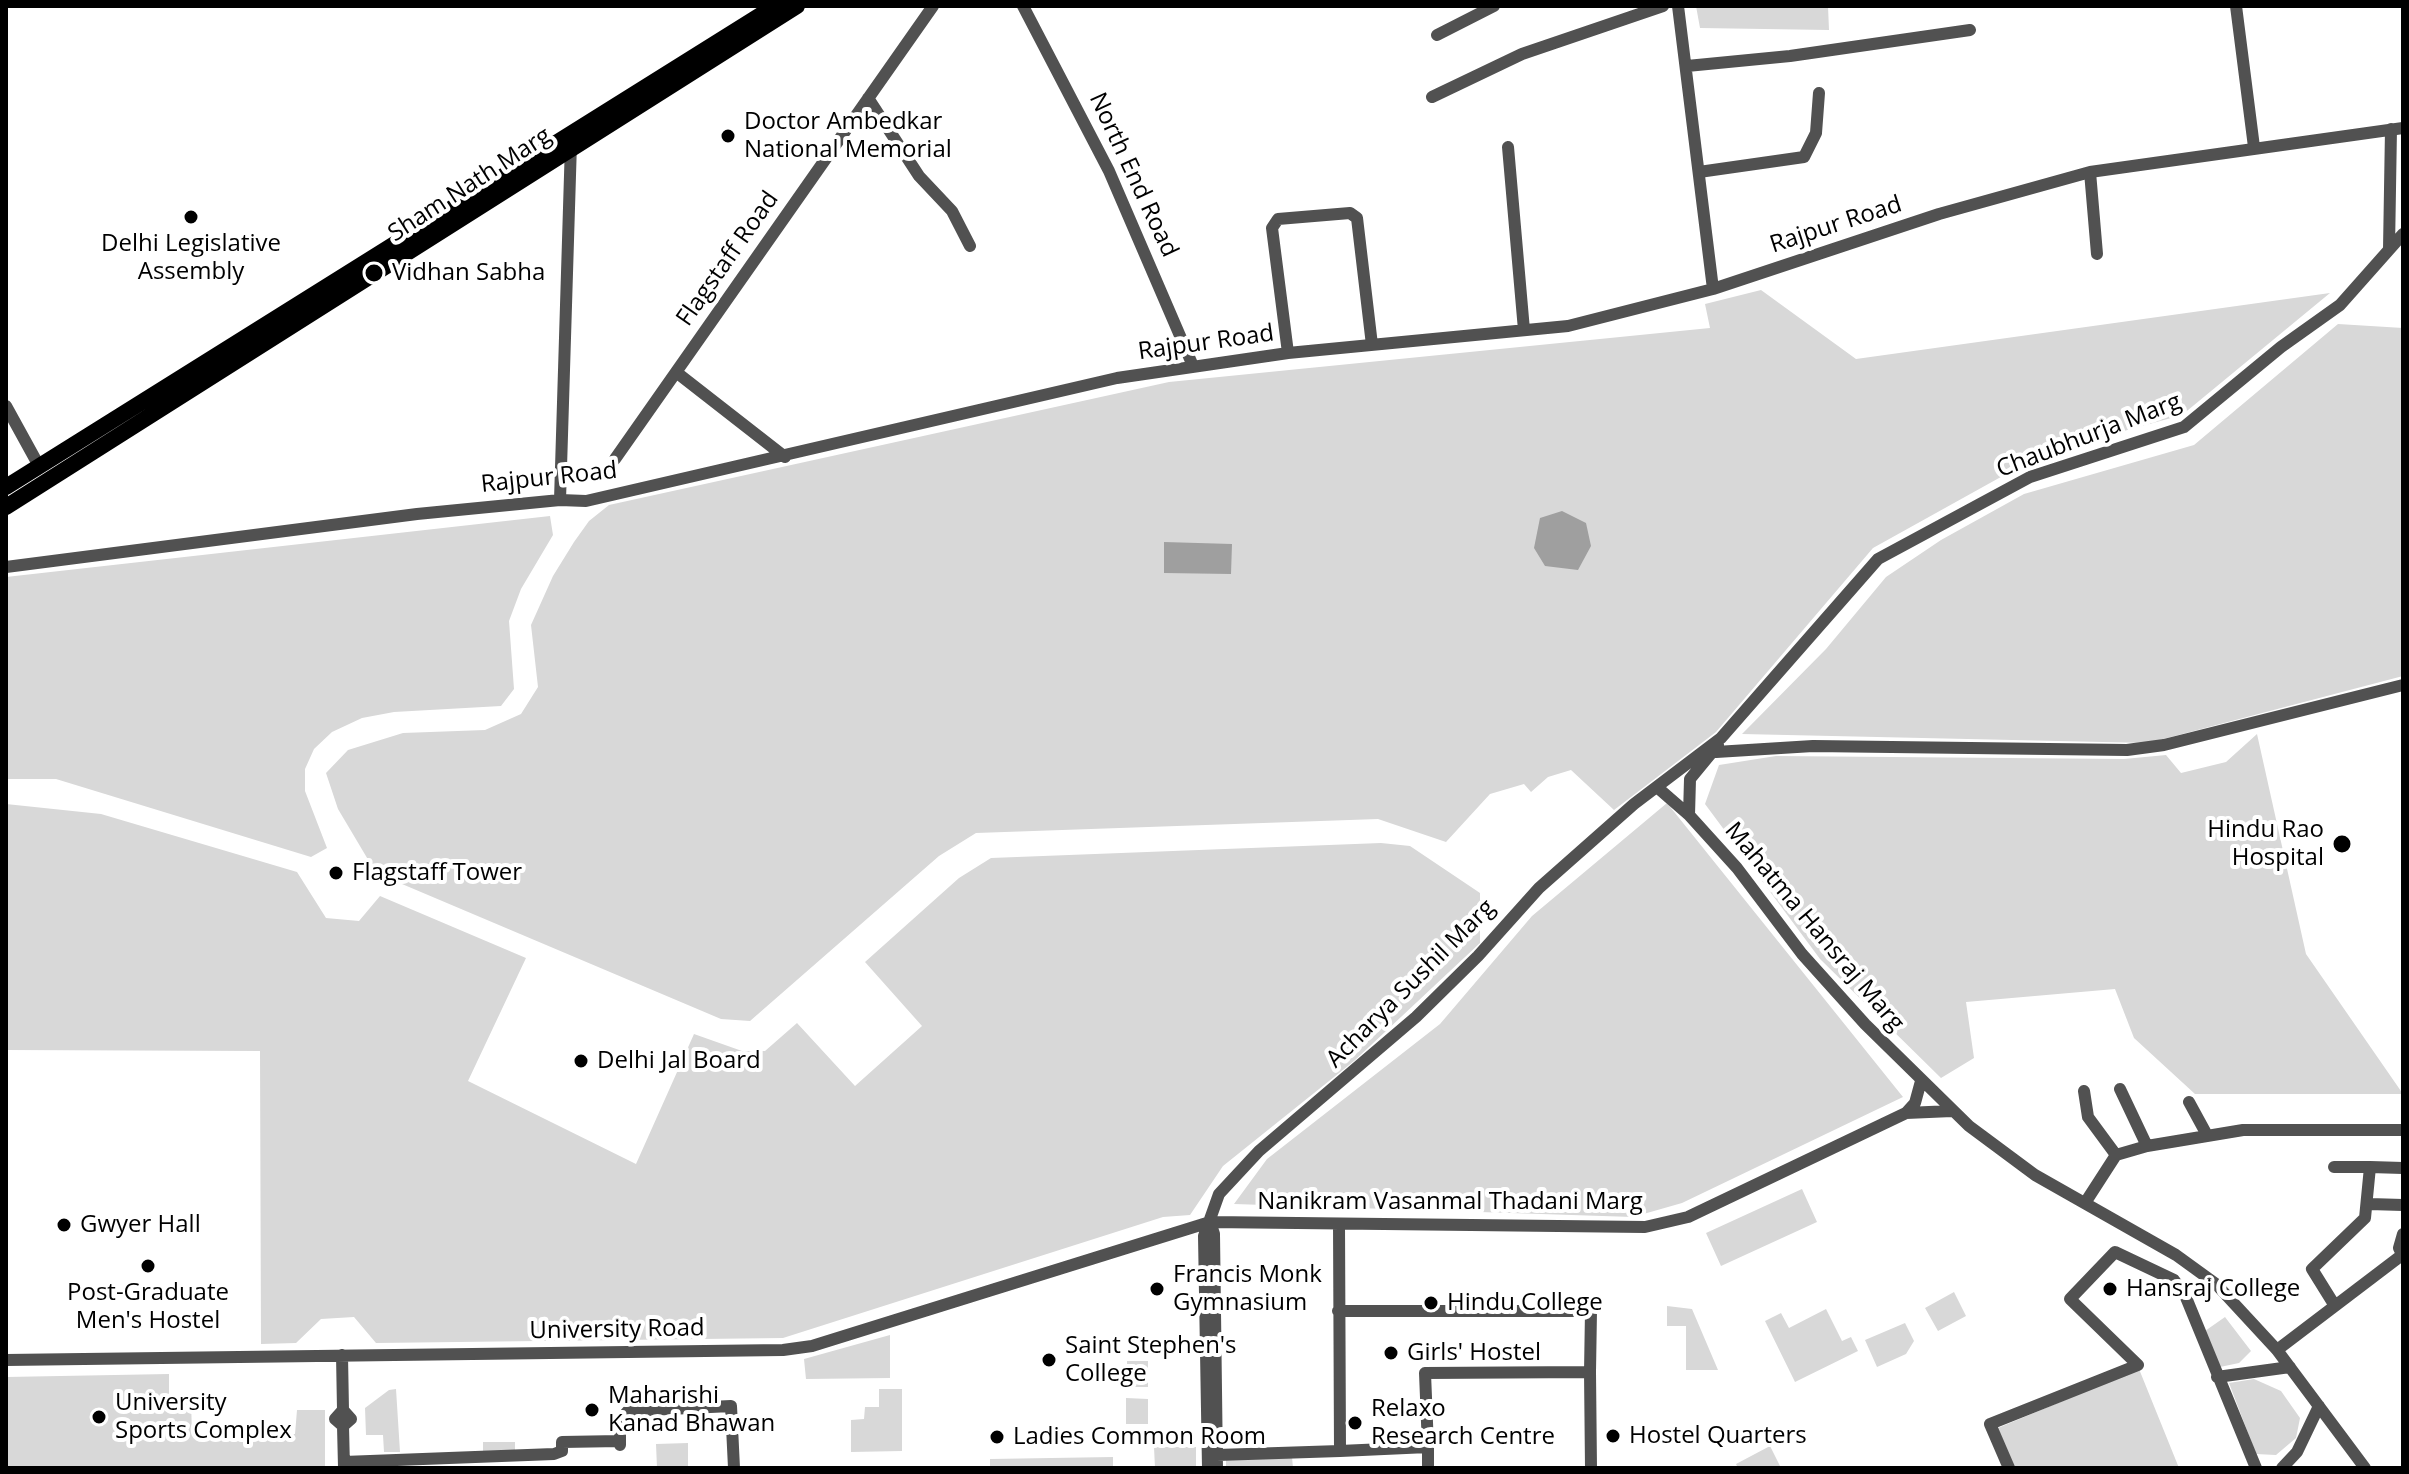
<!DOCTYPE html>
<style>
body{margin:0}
#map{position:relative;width:2409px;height:1474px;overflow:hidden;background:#fff;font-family:"Open Sans",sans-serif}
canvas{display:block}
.frame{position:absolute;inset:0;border:8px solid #000;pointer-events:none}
</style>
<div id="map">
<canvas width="2409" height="1474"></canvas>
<div class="frame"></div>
</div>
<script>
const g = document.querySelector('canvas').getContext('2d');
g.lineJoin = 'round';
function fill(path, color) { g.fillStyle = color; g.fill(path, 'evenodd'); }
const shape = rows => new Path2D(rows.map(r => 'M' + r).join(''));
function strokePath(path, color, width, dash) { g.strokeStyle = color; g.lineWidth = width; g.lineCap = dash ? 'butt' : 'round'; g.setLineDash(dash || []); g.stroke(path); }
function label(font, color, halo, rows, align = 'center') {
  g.font = font + ' "Open Sans",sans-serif'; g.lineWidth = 8; g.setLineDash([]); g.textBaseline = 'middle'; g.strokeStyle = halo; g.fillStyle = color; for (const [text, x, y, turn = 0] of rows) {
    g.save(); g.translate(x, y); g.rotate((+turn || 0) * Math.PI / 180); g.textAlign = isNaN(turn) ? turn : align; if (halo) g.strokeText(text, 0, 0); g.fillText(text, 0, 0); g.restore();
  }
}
const green = shape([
 [1696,6,1828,6,1829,30,1700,28],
 [1761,290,1856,359,2330,293,2182,415,2044,453,1873,548,1716,732,1614,810,1571,770,1548,777,1531,792,1524,784,1490,794,1446,842,1378,819,976,833,939,856,750,1021,721,1019,376,873,338,809,326,773,348,750,403,733,485,730,521,714,538,687,531,625,553,576,574,542,589,521,609,505,1169,382,1710,328,1705,304],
 [2338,324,2403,328,2403,676,2148,743,1742,734,1826,649,1886,577,1941,540,2024,494,2194,445],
 [550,516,553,535,521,589,509,621,514,689,501,706,394,712,362,718,332,732,314,749,305,769,305,791,327,848,311,857,56,779,6,779,6,577],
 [2257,734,2306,954,2403,1094,2195,1094,2134,1038,2115,989,1966,1002,1974,1058,1941,1078,1820,959,1705,804,1719,765,1776,756,2124,759,2166,755,2181,773,2226,762],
 [1667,803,1903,1097,1682,1203,1633,1217,1234,1204,1267,1159,1440,1024,1532,916],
 [6,804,101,814,297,872,326,918,359,921,380,896,526,958,468,1081,636,1164,694,1034,742,1051,765,1051,797,1023,855,1086,922,1026,865,962,959,878,991,858,1381,843,1410,846,1480,893,1480,943,1354,1061,1223,1166,1190,1215,1163,1217,783,1338,376,1343,354,1317,321,1319,296,1343,261,1344,260,1051,6,1050],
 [1802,1189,1817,1222,1721,1266,1706,1233],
 [1954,1292,1966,1316,1938,1331,1925,1308],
 [1667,1306,1692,1309,1718,1370,1686,1370,1686,1326,1667,1326],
 [1826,1309,1842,1341,1851,1337,1858,1351,1795,1382,1765,1321,1781,1313,1789,1328],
 [2225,1317,2251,1351,2239,1363,2220,1367,2205,1331],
 [1905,1323,1914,1341,1906,1354,1877,1367,1865,1340],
 [890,1335,890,1378,806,1379,804,1359],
 [1127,1361,1148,1361,1148,1387,1127,1387],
 [2139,1369,2179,1468,2014,1468,1998,1428],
 [169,1374,169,1399,191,1399,192,1436,295,1434,297,1410,325,1410,325,1468,6,1468,6,1377],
 [2254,1379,2281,1391,2300,1418,2296,1438,2276,1455,2256,1454,2229,1383],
 [396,1389,400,1452,384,1452,383,1435,366,1435,365,1408,389,1390],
 [879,1389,902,1389,902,1451,851,1452,851,1420,864,1419,865,1407,879,1407],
 [1126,1398,1148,1399,1148,1424,1126,1424],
 [483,1442,515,1442,515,1452,483,1452],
 [688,1443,688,1468,657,1468,656,1444],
 [1770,1446,1781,1468,1738,1468,1736,1464],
 [1154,1447,1196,1447,1196,1468,1155,1468],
 [1113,1457,1113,1468,990,1468,990,1459],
 [1292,1457,1293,1468,1226,1468,1226,1458]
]);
const water = shape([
 [1562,511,1586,523,1591,546,1578,570,1545,566,1534,548,1540,518],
 [1164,542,1232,544,1231,574,1164,573]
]);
const minor = shape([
 [1023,6,1109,171,1193,366],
 [1678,6,1713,289],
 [2236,6,2254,147],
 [1437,35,1494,6],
 [1687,66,1790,56,1970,30],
 [1432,97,1522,54,1663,6],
 [868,98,919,176,952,211,970,246],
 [1508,147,1524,330],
 [1699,172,1804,157,1816,133,1819,93],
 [2090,172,2097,254],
 [2389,249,2391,129],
 [1288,353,1272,228,1278,219,1350,213,1357,218,1372,345],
 [676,372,785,457],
 [6,406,39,466],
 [615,459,933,6],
 [560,500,571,143],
 [6,567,417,514,560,500,586,501,1117,378,1288,353,1568,326,1713,289,1939,214,2090,172,2403,128],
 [1716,752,1813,746,2127,750,2164,745,2403,685],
 [1658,788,1689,815,1737,868,1802,954,1865,1024,1969,1126,2035,1175,2176,1255,2216,1284,2277,1350,2365,1468],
 [1689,815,1690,779,1718,745],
 [2120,1089,2147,1146],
 [2084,1091,2088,1117,2116,1155,2147,1146,2243,1130,2403,1130],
 [2189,1102,2207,1135],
 [1906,1113,1915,1103,1921,1081],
 [2334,1167,2370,1167,2365,1218,2312,1269,2335,1306],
 [2370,1167,2403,1168],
 [2085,1203,2116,1155],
 [2369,1204,2403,1205],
 [1210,1222,1214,1234,1217,1468],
 [2403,1234,2399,1248,2403,1256],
 [1338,1311,1591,1311,1590,1372],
 [2277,1350,2402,1255],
 [342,1355,343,1410,335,1419,343,1426,351,1419,343,1410],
 [6,1360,783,1350,812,1346,1210,1222,1645,1227,1688,1217,1906,1113,1952,1111],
 [2217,1377,2290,1367],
 [343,1426,344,1467],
 [620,1445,620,1420,628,1411,731,1406,734,1468],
 [1340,1451,1428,1447,1425,1373,1590,1372,1591,1468],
 [1217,1455,1340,1451,1339,1224],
 [344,1462,554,1454,562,1451,562,1442,620,1441],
 [1208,1468,1204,1236,1219,1194,1259,1151,1416,1017,1478,956,1539,888,1634,804,1721,738,1878,559,2030,477,2184,427,2281,347,2340,305,2403,234],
 [1428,1468,1428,1447],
 [2009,1468,1990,1424,2138,1365,2070,1299,2115,1252,2174,1280,2185,1295,2256,1468],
 [2282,1468,2297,1452,2319,1406]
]);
const major = shape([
 [6,487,775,6],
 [6,507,797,6]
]);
const markers = [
 [728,136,8,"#000"],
 [191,217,8,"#000"],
 [374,273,10,"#000"],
 [2342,844,10,"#000"],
 [336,873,8,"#000"],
 [581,1061,8,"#000"],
 [64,1225,8,"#000"],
 [148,1266,8,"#000"],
 [1157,1289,8,"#000"],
 [2110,1289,8,"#000"],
 [1431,1303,8,"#000"],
 [1391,1353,8,"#000"],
 [1049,1360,8,"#000"],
 [592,1410,8,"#000"],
 [99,1417,8,"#000"],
 [1355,1423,8,"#000"],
 [1613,1436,8,"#000"],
 [997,1437,8,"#000"]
];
const poiNames = [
 ["Doctor Ambedkar",744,122],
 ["National Memorial",744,150],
 ["Delhi Legislative",191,244,"center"],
 ["Assembly",191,272,"center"],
 ["Vidhan Sabha",392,273],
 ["Hindu Rao",2324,830,"right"],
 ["Hospital",2324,858,"right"],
 ["Flagstaff Tower",352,873],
 ["Delhi Jal Board",597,1061],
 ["Gwyer Hall",80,1225],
 ["Francis Monk",1173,1275],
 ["Gymnasium",1173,1303],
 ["Hansraj College",2126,1289],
 ["Post-Graduate",148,1293,"center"],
 ["Men's Hostel",148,1321,"center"],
 ["Hindu College",1447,1303],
 ["Saint Stephen's",1065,1346],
 ["College",1065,1374],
 ["Girls' Hostel",1407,1353],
 ["Maharishi",608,1396],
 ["Kanad Bhawan",608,1424],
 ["University",115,1403],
 ["Sports Complex",115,1431],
 ["Relaxo",1371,1409],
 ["Research Centre",1371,1437],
 ["Hostel Quarters",1629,1436],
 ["Ladies Common Room",1013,1437]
];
const streetNames = [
 ["North End Road",1133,175,65],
 ["Sham Nath Marg",470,185,-33],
 ["Rajpur Road",1836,225,-18],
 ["Flagstaff Road",728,259,-55],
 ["Rajpur Road",1206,343,-8],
 ["Chaubhurja Marg",2089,436,-21],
 ["Rajpur Road",549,478,-6],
 ["Mahatma Hansraj Marg",1814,927,50],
 ["Acharya Sushil Marg",1411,984,-45],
 ["Nanikram Vasanmal Thadani Marg",1450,1202],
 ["University Road",617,1330,-1]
];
fill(green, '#d8d8d8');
fill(water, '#9f9f9f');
strokePath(minor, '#515151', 12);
strokePath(major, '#000', 16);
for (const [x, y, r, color] of markers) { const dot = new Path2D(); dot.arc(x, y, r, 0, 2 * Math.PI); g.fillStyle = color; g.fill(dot); strokePath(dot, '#fff', 3); }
label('24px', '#000', '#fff', poiNames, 'left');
label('24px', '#000', '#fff', streetNames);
</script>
